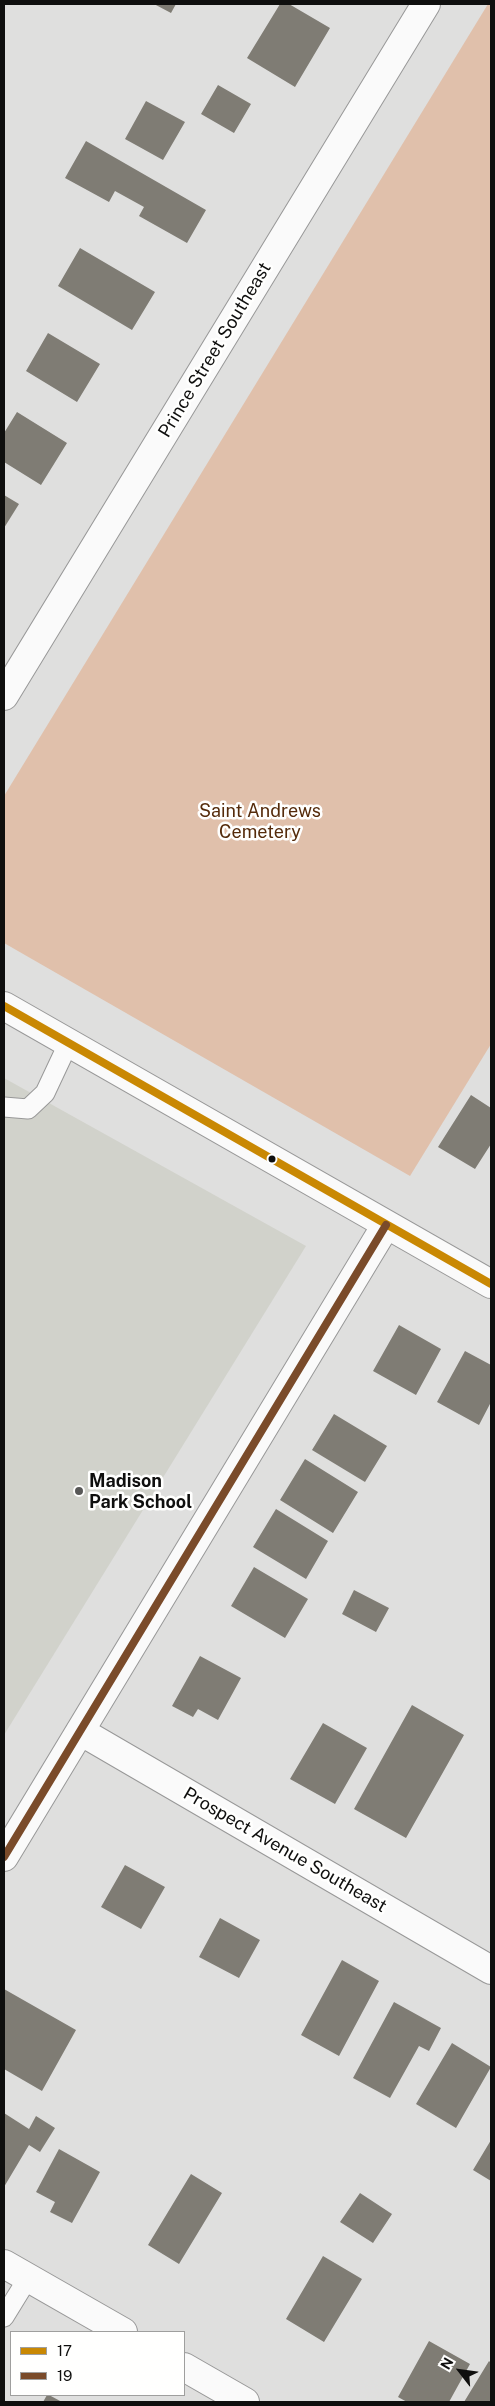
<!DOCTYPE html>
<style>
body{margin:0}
#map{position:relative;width:495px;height:2406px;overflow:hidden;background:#dfdfde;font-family:"Public Sans",sans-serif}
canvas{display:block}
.frame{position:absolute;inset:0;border:5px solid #0f0f0e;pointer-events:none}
.legend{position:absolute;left:10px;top:2331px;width:175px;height:65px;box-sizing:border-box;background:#fffffe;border:1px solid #9f9f9e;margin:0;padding:6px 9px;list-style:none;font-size:15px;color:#0f0f0e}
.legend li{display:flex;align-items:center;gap:10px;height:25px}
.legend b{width:25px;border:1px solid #9f9f9e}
.north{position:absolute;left:435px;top:2346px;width:50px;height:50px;-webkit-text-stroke:4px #fffffe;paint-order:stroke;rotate:300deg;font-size:14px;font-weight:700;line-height:20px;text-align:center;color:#0f0f0e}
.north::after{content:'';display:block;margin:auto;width:18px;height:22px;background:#0f0f0e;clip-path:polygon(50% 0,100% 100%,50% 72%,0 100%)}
</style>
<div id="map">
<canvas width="495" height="2406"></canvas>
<div class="frame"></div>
<ul class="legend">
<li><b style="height:6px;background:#c98803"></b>17</li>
<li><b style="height:6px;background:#7a4b2a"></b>19</li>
</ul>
<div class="north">N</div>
</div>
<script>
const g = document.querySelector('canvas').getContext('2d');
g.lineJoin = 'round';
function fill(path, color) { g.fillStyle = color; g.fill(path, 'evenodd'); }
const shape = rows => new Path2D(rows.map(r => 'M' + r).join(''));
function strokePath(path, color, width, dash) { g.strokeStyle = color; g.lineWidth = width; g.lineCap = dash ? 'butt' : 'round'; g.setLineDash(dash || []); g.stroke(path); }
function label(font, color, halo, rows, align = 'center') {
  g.font = font + ' "Public Sans",sans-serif'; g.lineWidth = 5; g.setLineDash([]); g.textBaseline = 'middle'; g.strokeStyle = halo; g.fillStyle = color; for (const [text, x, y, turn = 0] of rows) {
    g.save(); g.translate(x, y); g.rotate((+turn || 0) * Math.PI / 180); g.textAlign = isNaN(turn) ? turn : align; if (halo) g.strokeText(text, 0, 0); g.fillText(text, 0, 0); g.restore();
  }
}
const built = shape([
 [4,1078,306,1246,4,1735]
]);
const green = shape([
 [488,4,491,4,491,1044,410,1176,4,943,4,796]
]);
const building = shape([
 [154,4,176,4,171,13],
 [280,4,289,4,330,28,295,87,247,58],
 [218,85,251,104,234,133,201,114],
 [146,101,185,122,163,160,125,139],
 [86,141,206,210,187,243,139,216,144,207,115,191,109,202,65,178],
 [80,248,155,292,132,330,58,286],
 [48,333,100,364,77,402,26,371],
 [17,412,67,443,41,485,4,462,4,433],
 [4,495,19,504,4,528],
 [471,1095,491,1108,491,1144,475,1169,438,1147],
 [399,1325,441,1349,416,1395,373,1371],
 [465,1351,491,1365,491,1402,479,1425,437,1402],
 [334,1414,387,1446,365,1482,312,1450],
 [305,1459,358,1492,333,1533,280,1500],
 [276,1509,328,1541,306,1579,253,1547],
 [254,1567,308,1599,285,1638,231,1606],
 [354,1590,389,1608,376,1632,342,1614],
 [200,1656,241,1678,218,1720,198,1709,193,1717,172,1706],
 [412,1705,464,1735,406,1838,354,1809],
 [323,1723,367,1748,335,1804,290,1779],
 [125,1865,165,1887,141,1929,101,1907],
 [220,1918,260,1940,239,1978,199,1957],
 [342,1960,379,1981,339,2056,301,2035],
 [4,1989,76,2030,42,2091,4,2069],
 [394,2002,441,2028,429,2051,419,2046,390,2098,353,2078],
 [452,2043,491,2067,456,2128,416,2104],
 [4,2113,29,2129,36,2116,55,2128,40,2152,29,2145,4,2187],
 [491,2140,491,2181,473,2170],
 [59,2149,100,2172,72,2223,50,2212,55,2202,36,2192],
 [191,2174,222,2193,179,2264,148,2245],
 [360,2193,392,2214,373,2243,340,2222],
 [323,2256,362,2279,324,2342,286,2319],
 [429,2341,470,2364,449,2402,407,2402,398,2397],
 [489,2361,491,2363,491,2402,464,2402],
 [47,2395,49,2395,62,2402,43,2402]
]);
const service = shape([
 [4,1107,28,1109,45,1093,68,1044],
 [4,2317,28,2278]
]);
const minor = shape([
 [4,696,426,4],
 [80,1731,491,1970],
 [4,1857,386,1225]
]);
const tertiary = shape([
 [4,1006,491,1284],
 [4,2264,123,2332],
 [184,2367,245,2402]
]);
const bus1 = shape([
 [4,1006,491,1284]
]);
const bus2 = shape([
 [4,1857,386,1225]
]);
const markers = [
 [272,1159,4.5,"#0f0f0e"],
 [79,1491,5,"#585857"]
];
const streetNames = [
 ["Prince Street Southeast",215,350,-59],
 ["Prospect Avenue Southeast",285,1850,30]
];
const parkNames = [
 ["Saint Andrews",260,811],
 ["Cemetery",260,832]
];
const poiNames = [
 ["Madison",89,1481],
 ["Park School",89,1502]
];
fill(built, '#d1d2cb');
fill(green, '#e0c0ab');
fill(building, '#7f7c74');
strokePath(service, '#989898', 21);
strokePath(minor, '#989898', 30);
strokePath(tertiary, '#989898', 30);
strokePath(service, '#fafafa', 19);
strokePath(minor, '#fafafa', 28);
strokePath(tertiary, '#fafafa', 28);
strokePath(bus1, '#c98803', 8);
strokePath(bus2, '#7a4b2a', 8);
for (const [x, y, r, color] of markers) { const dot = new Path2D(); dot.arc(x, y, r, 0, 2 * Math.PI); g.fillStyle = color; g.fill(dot); strokePath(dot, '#fffffe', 2); }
label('18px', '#0f0f0e', '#fffffe', streetNames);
label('18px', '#552b0b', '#fffffe', parkNames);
label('bold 18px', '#0f0f0e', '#fffffe', poiNames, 'left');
</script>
